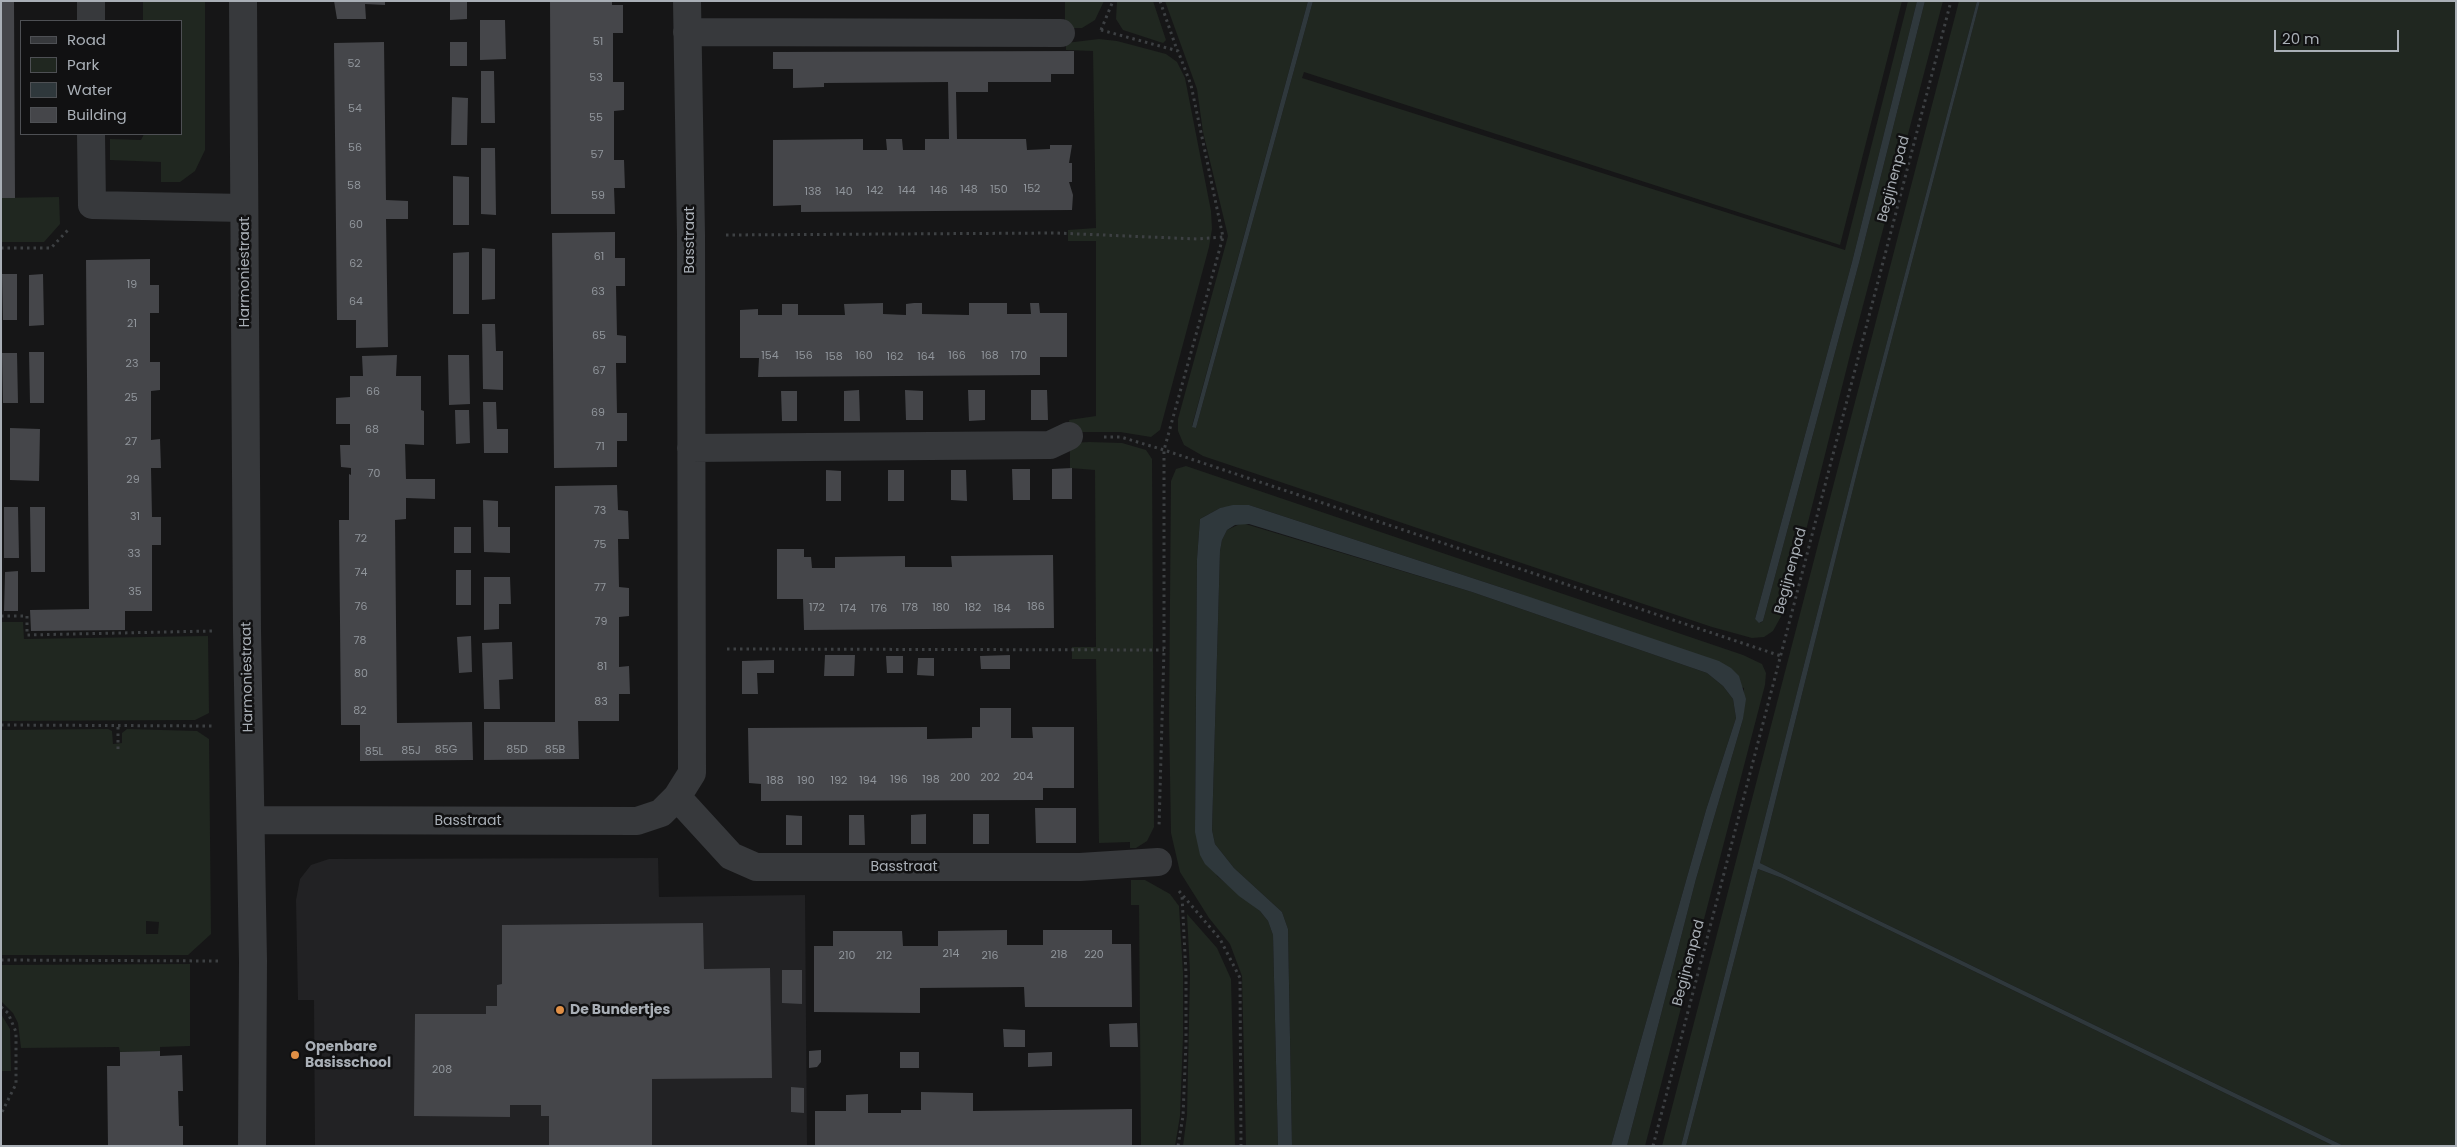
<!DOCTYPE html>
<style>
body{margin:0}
#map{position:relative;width:2457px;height:1147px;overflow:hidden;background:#161617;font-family:Poppins,sans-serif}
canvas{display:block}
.frame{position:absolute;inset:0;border:2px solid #a9afb6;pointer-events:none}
.legend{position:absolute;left:20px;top:20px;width:162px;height:115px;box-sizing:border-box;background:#111112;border:1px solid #4e5054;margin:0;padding:6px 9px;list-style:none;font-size:15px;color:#a9afb6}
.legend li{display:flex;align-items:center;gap:10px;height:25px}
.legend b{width:25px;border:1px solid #4e5054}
.scale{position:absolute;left:2274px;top:30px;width:125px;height:22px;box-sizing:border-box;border:2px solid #a9afb6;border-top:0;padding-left:6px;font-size:15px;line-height:18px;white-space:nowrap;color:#a9afb6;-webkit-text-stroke:4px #111112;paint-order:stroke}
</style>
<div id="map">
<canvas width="2457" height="1147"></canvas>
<div class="frame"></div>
<ul class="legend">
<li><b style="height:6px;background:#37393c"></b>Road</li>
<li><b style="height:14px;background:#202720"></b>Park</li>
<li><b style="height:14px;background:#2f383c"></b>Water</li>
<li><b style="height:14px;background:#45464a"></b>Building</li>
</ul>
<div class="scale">20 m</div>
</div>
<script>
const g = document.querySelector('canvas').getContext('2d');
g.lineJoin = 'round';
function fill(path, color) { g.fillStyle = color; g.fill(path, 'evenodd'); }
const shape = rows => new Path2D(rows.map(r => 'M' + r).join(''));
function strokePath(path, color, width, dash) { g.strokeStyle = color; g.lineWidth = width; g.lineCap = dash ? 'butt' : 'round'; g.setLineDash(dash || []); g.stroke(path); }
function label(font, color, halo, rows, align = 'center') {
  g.font = font + ' Poppins,sans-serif'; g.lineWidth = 5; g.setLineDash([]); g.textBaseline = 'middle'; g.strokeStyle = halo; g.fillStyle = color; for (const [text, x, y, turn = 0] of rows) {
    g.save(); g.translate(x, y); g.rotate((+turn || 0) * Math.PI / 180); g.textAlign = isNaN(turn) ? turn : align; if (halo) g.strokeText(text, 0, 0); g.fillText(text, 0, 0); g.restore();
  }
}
const built = shape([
 [658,858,659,897,805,895,807,1146,315,1146,314,1000,298,1000,296,900,300,879,311,865,329,859]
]);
const green = shape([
 [143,1,205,1,205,150,195,171,180,182,161,182,161,162,110,160,110,139,141,140,144,134,181,134,181,21,143,21],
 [1065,1,1104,1,1095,20,1082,28,1065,28],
 [1117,1,1153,1,1166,40,1163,43,1123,30,1116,19],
 [1165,1,1308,1,1192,426,1196,428,1313,1,1902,1,1840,245,1304,72,1302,78,1845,250,1908,1,1917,1,1852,262,1755,619,1760,623,1763,621,1859,263,1925,1,1943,1,1850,355,1794,578,1784,611,1773,631,1764,637,1752,638,1712,627,1203,456,1184,445,1178,431,1178,419,1228,236,1203,132,1197,89],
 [1959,1,1977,1,1874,391,1681,1146,1662,1146],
 [1980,1,2456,1,2456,1146,2344,1146,1760,863,1860,461],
 [1099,39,1117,41,1166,54,1177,62,1185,78,1211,211,1212,229,1209,247,1160,430,1151,437,1120,432,1070,432,1069,420,1096,416,1096,241,1068,241,1068,230,1096,228,1093,51,1066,50,1066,43],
 [59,197,60,224,44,242,1,242,1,198],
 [1089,442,1122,443,1146,450,1152,459,1154,827,1147,841,1136,848,1130,848,1130,842,1099,843,1096,659,1072,659,1072,647,1096,647,1095,470,1070,468,1070,443],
 [1186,466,1743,655,1762,664,1766,673,1765,685,1645,1146,1627,1146,1696,879,1743,719,1744,688,1518,593,1249,505,1220,508,1200,519,1197,559,1195,818,1217,876,1260,911,1268,921,1273,935,1278,1146,1246,1146,1242,976,1230,944,1209,918,1180,872,1171,833,1169,717,1171,481,1176,469],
 [1242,523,1472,592,1707,673,1723,686,1733,699,1736,718,1706,810,1611,1146,1292,1146,1288,929,1282,912,1234,868,1215,844,1212,830,1220,551,1222,540,1227,530],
 [1,622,23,622,24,639,208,636,209,713,195,720,1,721],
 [108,729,112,731,113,744,122,743,122,733,127,729,197,731,209,739,211,934,188,955,1,955,1,730],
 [146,921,159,922,158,934,146,934],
 [1758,869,1782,878,2334,1146,1686,1146],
 [1131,880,1145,880,1170,894,1179,906,1183,973,1183,1037,1180,1116,1175,1146,1141,1146,1139,905,1131,905],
 [1187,914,1217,948,1231,979,1235,1146,1183,1146,1187,1115,1190,973],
 [190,964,190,1046,160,1047,160,1051,120,1052,119,1047,21,1048,18,1023,13,1013,1,1001,1,965],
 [1,1014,10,1029,11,1071,1,1071]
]);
const water = shape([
 [1308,1,1313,1,1196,428,1192,427],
 [1917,1,1925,1,1859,263,1763,621,1759,623,1755,619,1852,262],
 [1977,1,1980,1,1860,461,1760,863,2344,1146,2334,1146,1782,878,1758,869,1686,1146,1681,1146,1874,391],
 [1233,505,1249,505,1518,593,1719,661,1731,668,1739,676,1746,699,1743,719,1696,879,1627,1146,1611,1146,1706,810,1736,718,1733,699,1723,686,1707,673,1472,592,1249,524,1235,525,1227,530,1222,540,1220,551,1212,830,1215,844,1234,868,1282,912,1288,929,1292,1146,1278,1146,1273,935,1268,921,1260,911,1239,896,1205,864,1200,855,1195,832,1197,559,1200,519,1220,508]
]);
const building = shape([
 [1,1,14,1,15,198,1,198],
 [334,1,385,1,385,5,365,4,366,19,337,19],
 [450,1,467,1,467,19,450,20],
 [550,1,612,1,612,5,623,5,623,33,613,33,613,82,624,82,624,110,614,111,614,160,624,160,625,188,614,188,615,214,551,214],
 [480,20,505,20,506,59,480,60],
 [384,42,386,200,408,201,408,219,386,219,388,347,356,348,356,320,337,320,334,43],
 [450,42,467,42,467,66,450,66],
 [1074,51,1074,74,1051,74,1051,82,988,82,988,92,956,92,957,139,1026,139,1027,150,1050,149,1050,145,1072,145,1069,163,1072,163,1072,182,1069,182,1073,195,1072,210,801,212,801,205,773,206,773,140,863,139,863,150,887,150,886,139,902,139,903,150,925,150,925,139,949,139,948,82,824,83,824,87,793,88,793,69,773,69,773,52],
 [481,71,494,71,495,123,481,123],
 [452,97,468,98,467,145,451,145],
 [481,148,495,148,496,215,481,214],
 [453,176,469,177,469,225,453,225],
 [615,232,615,258,625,258,625,286,616,286,617,335,626,336,626,363,616,363,617,413,627,413,627,441,617,441,617,467,554,468,552,233],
 [482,248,495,249,495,299,482,300],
 [469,252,469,314,453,314,453,253],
 [150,259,150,285,159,285,159,313,150,313,150,362,160,362,160,390,151,391,151,440,160,439,161,468,151,468,152,517,161,517,161,545,152,545,152,611,125,611,125,630,31,631,30,610,89,609,86,260],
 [2,274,17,274,17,320,3,320],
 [43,274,44,325,29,326,29,275],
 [883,303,883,314,906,315,906,304,914,303,922,303,922,314,969,315,969,303,1007,303,1007,314,1031,314,1030,303,1039,303,1040,313,1067,313,1067,357,1040,357,1040,375,758,377,759,358,740,358,740,310,758,309,758,315,782,315,782,304,798,304,798,315,845,315,844,304],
 [482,324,495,324,496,351,503,351,503,390,483,389],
 [29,352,44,352,44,403,30,403],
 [2,353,17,353,18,403,3,403],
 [397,355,396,376,421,376,421,410,424,411,424,445,405,444,406,479,435,479,435,499,406,498,406,519,395,520,397,723,472,722,473,760,360,761,360,725,341,725,339,520,349,520,349,474,351,475,351,468,341,467,340,445,350,445,350,424,336,424,336,398,350,397,350,376,363,376,362,356],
 [448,355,469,355,470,404,449,405],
 [859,390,860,421,844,421,844,391],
 [905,390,923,391,923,420,906,420],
 [968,390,985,390,985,420,969,421],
 [1031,390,1047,390,1048,420,1031,420],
 [781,391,797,391,797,421,782,421],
 [483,402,496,402,497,429,508,429,508,453,484,453],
 [455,410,469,410,470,443,456,444],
 [10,428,40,429,39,481,10,480],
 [1072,468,1072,499,1052,499,1052,469],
 [1012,469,1030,469,1030,500,1013,500],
 [826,470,841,471,841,501,826,501],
 [888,470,904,470,904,501,888,501],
 [951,470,966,470,967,501,951,500],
 [617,485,618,510,628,511,629,539,618,539,619,587,629,588,629,616,619,617,619,667,629,666,630,694,619,694,619,721,578,721,579,759,484,760,484,722,555,722,555,486],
 [483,500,498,501,498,527,510,527,510,553,484,552],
 [4,507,18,507,19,558,4,558],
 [30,507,45,507,45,572,31,572],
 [454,527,471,527,471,553,454,553],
 [777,549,804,549,804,557,811,557,812,568,835,568,835,557,905,556,905,567,952,567,951,556,1053,555,1054,628,804,630,803,599,777,599],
 [456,570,471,570,471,605,456,605],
 [18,571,18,611,4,611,5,572],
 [484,577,510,577,511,604,499,604,499,629,484,630],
 [471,636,472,672,459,673,457,637],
 [512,642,513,679,499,680,500,709,484,709,482,643],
 [825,655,855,655,854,676,824,676],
 [1010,655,1010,669,981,669,980,656],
 [886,656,903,656,903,673,887,673],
 [918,658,934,658,934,676,917,675],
 [774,660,774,673,757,673,758,694,742,694,742,661],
 [980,708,1011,708,1011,738,1033,738,1032,727,1074,727,1074,788,1043,788,1043,800,761,801,761,784,749,783,748,728,927,727,927,739,972,738,972,727,980,727],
 [1035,808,1076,808,1076,843,1036,843],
 [926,814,926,844,911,844,911,815],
 [973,814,989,814,989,844,973,844],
 [786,815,802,816,802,845,786,845],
 [849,815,864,815,865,845,849,845],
 [703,923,704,969,770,968,772,1078,652,1079,652,1146,549,1146,549,1116,541,1116,541,1105,510,1105,510,1117,414,1116,415,1014,486,1014,486,1006,497,1006,497,985,502,984,502,925],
 [1007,930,1007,945,1043,945,1043,930,1112,930,1112,944,1131,944,1132,1007,1025,1007,1024,987,920,988,920,1013,814,1012,814,946,833,946,833,931,902,931,903,946,938,946,938,931],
 [782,970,802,970,802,1004,782,1003],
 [1137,1023,1138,1047,1110,1047,1109,1024],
 [1003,1029,1025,1030,1025,1047,1004,1047],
 [821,1050,821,1062,817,1067,809,1068,809,1051],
 [160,1051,160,1056,182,1055,183,1091,178,1091,179,1126,183,1126,183,1146,108,1146,107,1066,120,1066,120,1052],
 [900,1052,919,1052,919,1068,900,1068],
 [1052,1052,1052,1066,1028,1067,1028,1053],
 [791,1087,804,1088,804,1113,791,1112],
 [921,1092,973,1093,973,1111,1132,1109,1132,1146,815,1146,815,1111,846,1111,846,1095,868,1094,868,1113,901,1113,901,1110,921,1110]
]);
const path = shape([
 [1160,1,1177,50],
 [1101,30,1178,51,1191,85,1223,237,1164,450,1164,650,1159,827],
 [1101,30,1113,1],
 [726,235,1056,233,1197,239,1223,237],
 [1,248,51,248,68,230],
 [1104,437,1121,437,1164,450,1781,656],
 [1,616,27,616,27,635,212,631],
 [727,649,1164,650],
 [1,725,214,726],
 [118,749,118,726],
 [1179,891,1220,939,1240,978,1241,1146],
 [1,960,218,961],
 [1,1007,8,1013,16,1032,16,1084,1,1114],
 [1178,1146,1183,1116,1186,1043,1186,974,1182,896],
 [1653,1146,1951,1]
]);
const street = shape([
 [91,1,91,21],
 [243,1,247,630,253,961,252,1146],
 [687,32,1061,33],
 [91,134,92,205,244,208],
 [691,448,1050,445,1069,436],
 [677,797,731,856,756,867,1080,867,1158,862],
 [251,820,637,821,661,813,677,797,692,773,691,235,687,1]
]);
const markers = [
 [560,1010,5,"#e08f45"],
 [295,1055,5,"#e08f45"]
];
const numberNames = [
 ["51",598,42],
 ["52",354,64],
 ["53",596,78],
 ["54",355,109],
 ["55",596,118],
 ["56",355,148],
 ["57",597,155],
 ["58",354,186],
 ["152",1032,189],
 ["148",969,190],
 ["150",999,190],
 ["142",875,191],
 ["144",907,191],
 ["146",939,191],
 ["138",813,192],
 ["140",844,192],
 ["59",598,196],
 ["60",356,225],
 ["61",599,257],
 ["62",356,264],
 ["19",132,285],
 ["63",598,292],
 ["64",356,302],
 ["21",132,324],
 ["65",599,336],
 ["154",770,356],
 ["156",804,356],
 ["160",864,356],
 ["166",957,356],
 ["168",990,356],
 ["170",1019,356],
 ["158",834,357],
 ["162",895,357],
 ["164",926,357],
 ["23",132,364],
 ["67",599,371],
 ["66",373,392],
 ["25",131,398],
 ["69",598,413],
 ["68",372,430],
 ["27",131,442],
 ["71",600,447],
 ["70",374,474],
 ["29",133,480],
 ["73",600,511],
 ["31",135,517],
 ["72",361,539],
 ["75",600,545],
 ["33",134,554],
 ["74",361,573],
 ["77",600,588],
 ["35",135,592],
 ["76",361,607],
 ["186",1036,607],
 ["172",817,608],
 ["178",910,608],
 ["180",941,608],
 ["182",973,608],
 ["174",848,609],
 ["176",879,609],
 ["184",1002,609],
 ["79",601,622],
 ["78",360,641],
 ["81",602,667],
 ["80",361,674],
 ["83",601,702],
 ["82",360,711],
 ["85G",446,750],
 ["85D",517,750],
 ["85B",555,750],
 ["85J",411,751],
 ["85L",374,752],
 ["204",1023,777],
 ["200",960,778],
 ["202",990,778],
 ["196",899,780],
 ["198",931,780],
 ["188",775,781],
 ["190",806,781],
 ["192",839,781],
 ["194",868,781],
 ["214",951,954],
 ["218",1059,955],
 ["220",1094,955],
 ["210",847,956],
 ["212",884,956],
 ["216",990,956],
 ["208",442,1070]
];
const streetNames = [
 ["Begijnenpad",1894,179,-75],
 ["Basstraat",690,240,-90],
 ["Harmoniestraat",245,272,-90],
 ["Begijnenpad",1791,571,-75],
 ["Harmoniestraat",248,677,-91],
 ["Basstraat",468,821],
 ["Basstraat",904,867],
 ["Begijnenpad",1689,963,-75]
];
const poiNames = [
 ["De Bundertjes",570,1010],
 ["Openbare",305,1047],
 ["Basisschool",305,1063]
];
fill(built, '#222224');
fill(green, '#202720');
fill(water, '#2f383c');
fill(building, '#45464a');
strokePath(path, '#3d4043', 3, [2.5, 4]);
strokePath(street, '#37393c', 28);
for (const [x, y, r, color] of markers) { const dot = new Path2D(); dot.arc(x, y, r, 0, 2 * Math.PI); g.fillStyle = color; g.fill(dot); strokePath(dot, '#111112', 2); }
label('11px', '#90959b', null, numberNames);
label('14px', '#a9afb6', '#111112', streetNames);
label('bold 14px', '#a9afb6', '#111112', poiNames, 'left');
</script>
